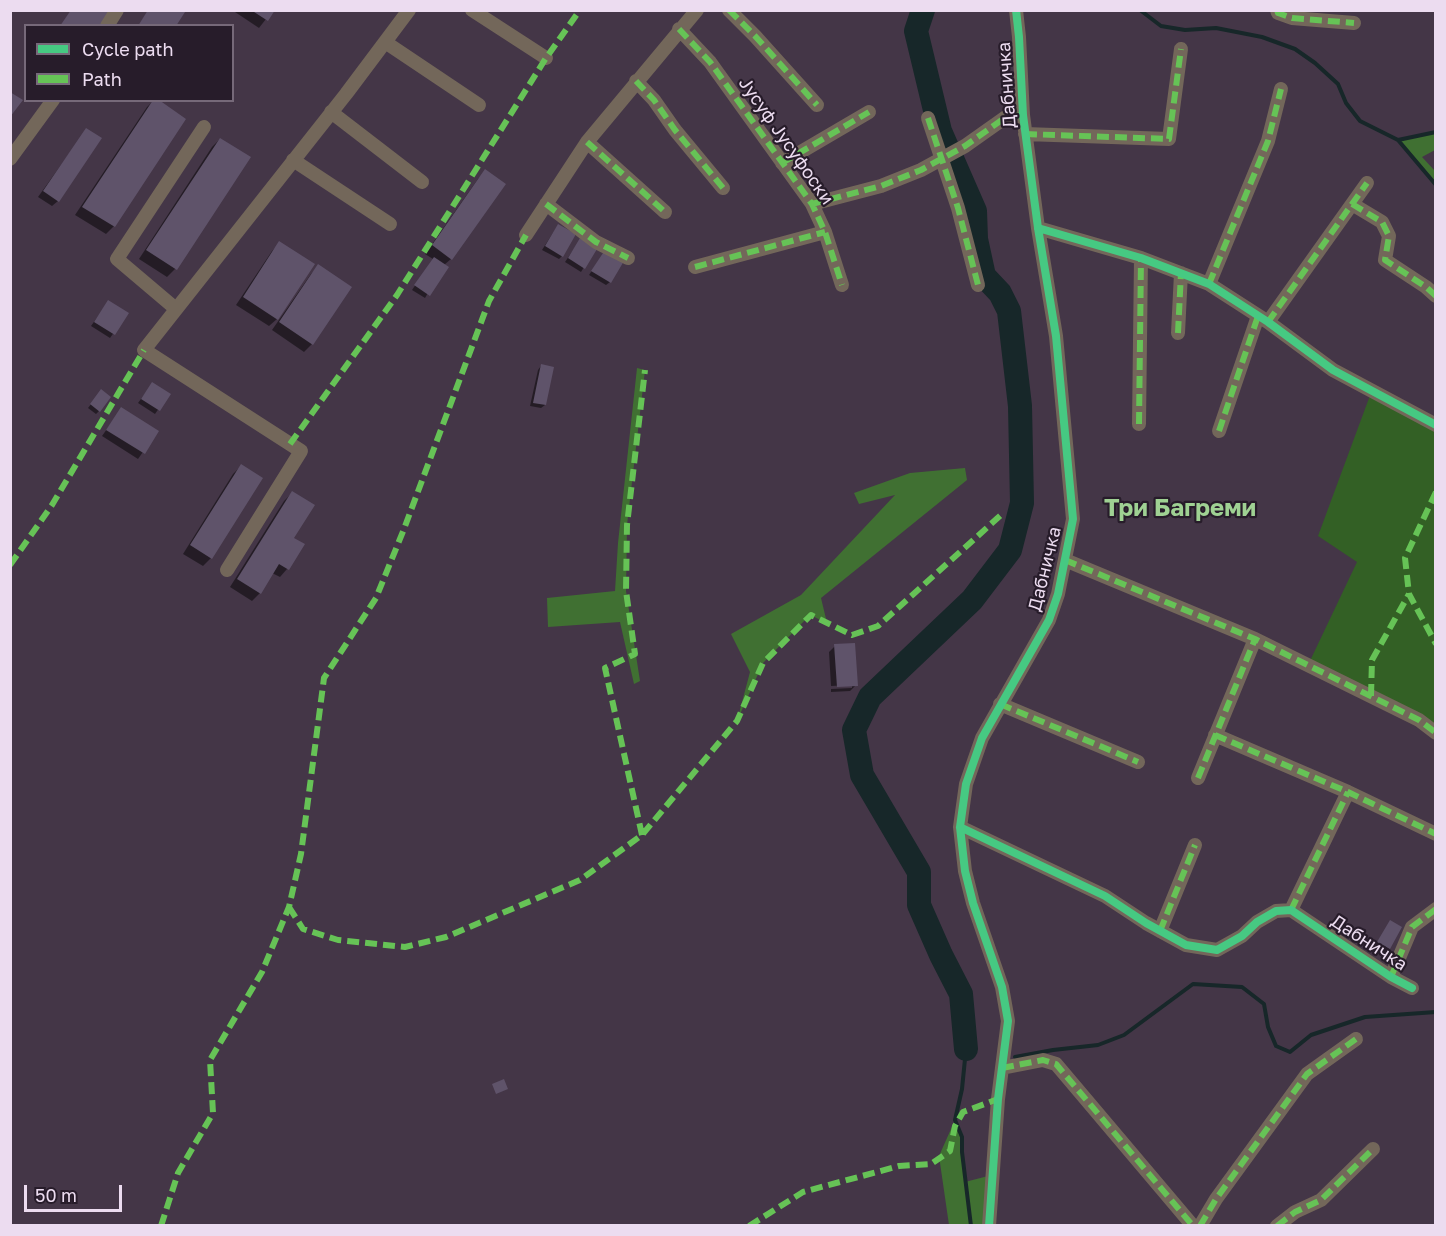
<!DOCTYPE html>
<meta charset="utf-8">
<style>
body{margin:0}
#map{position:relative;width:1446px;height:1236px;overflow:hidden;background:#443647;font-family:"Golos Text",sans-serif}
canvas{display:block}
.frame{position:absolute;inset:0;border:12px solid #ecdcf0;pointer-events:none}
.legend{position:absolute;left:24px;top:24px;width:210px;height:78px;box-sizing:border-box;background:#271c2a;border:2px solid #766979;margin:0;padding:8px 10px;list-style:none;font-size:18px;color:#ecdcf0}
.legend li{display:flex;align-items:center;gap:12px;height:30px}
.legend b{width:30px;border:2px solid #766979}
.scale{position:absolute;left:24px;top:1185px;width:98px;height:27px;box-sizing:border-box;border:3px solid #ecdcf0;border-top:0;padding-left:8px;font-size:18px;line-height:21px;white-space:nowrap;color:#ecdcf0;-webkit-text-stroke:4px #271c2a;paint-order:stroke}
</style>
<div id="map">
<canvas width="1446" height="1236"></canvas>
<div class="frame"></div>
<ul class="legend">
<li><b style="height:8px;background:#46c982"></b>Cycle path</li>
<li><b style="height:8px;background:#66c356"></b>Path</li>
</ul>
<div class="scale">50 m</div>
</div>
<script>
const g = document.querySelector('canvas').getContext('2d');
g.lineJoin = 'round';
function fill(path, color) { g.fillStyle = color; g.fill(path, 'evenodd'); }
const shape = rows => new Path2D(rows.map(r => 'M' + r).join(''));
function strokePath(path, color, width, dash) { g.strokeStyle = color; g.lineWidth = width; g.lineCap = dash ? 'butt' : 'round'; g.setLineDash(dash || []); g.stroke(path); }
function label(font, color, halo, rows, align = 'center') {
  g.font = font + ' "Golos Text",sans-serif'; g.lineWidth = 4.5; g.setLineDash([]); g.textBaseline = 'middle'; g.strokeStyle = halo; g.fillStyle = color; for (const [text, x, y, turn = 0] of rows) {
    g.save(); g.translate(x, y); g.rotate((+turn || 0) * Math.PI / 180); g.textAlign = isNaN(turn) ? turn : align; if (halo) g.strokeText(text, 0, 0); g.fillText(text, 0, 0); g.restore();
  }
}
const green = shape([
 [1372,390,1435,425,1435,733,1308,665,1357,562,1318,536]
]);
const forest = shape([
 [1435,132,1435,150,1422,157,1435,171,1435,185,1398,140],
 [637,368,645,370,627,525,626,591,640,681,634,684,620,622,548,627,547,598,615,591,618,543],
 [965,468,967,480,821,598,827,623,810,615,763,663,737,721,750,672,731,634,801,595,895,495,859,504,854,493,910,473],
 [955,1120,962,1137,962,1152,965,1182,992,1175,989,1225,949,1225,939,1156]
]);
const shadow = shape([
 [232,10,273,10,259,28],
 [154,100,114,226,106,234,75,215,147,107],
 [86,130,58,201,52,206,38,197],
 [220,139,248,158,175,269,167,277,139,259,212,147],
 [486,171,451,259,444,265,425,298,412,290,433,259,425,254,478,179],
 [558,225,562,256,559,259,542,250],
 [580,240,595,249,581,272,565,262],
 [280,243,277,319,269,326,236,305,272,251],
 [605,251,610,282,606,285,589,275],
 [319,266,312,344,304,352,272,330,311,274],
 [108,302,127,314,110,338,91,326],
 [541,366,545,405,541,408,530,406,538,370],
 [152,384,169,394,155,414,138,403],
 [98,395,99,411,96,414,88,408],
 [121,409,157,432,138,459,102,436],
 [241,466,261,479,211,558,203,566,183,554,233,474],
 [292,493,292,538,303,545,287,569,280,577,272,573,260,593,252,601,230,587,284,501],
 [835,646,856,685,850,691,831,692,831,689,852,688,852,685,831,686,829,652],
 [1390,922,1389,948,1385,952,1375,946]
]);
const stream = shape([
 [1140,10,1161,26,1185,30,1216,28,1262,37,1295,49,1315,63,1338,84,1346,103,1360,121,1398,140,1436,185],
 [1398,140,1436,132],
 [966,1049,962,1089,955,1120,962,1137,962,1152,971,1226],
 [1015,1057,1053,1050,1098,1045,1124,1035,1193,984,1242,987,1264,1004,1268,1027,1276,1046,1290,1052,1311,1035,1365,1017,1436,1012]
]);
const river = shape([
 [923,10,916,31,940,131,975,211,976,239,984,276,1000,293,1009,311,1020,406,1022,503,1010,550,972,600,870,697,854,730,862,775,919,872,919,905,941,955,961,994,966,1049]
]);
const building = shape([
 [71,10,112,10,101,26,60,26],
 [148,10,182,10,185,12,176,26,138,26],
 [251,10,275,10,268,21],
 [10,92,23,100,10,117],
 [153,100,159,100,186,119,115,227,82,207],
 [86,128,102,138,59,202,43,191],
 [220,138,251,157,177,270,146,250],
 [485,169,506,184,452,260,432,245],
 [558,224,576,234,563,257,545,246],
 [580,238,597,249,585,269,568,258],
 [279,241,315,264,278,320,243,297],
 [605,250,624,261,611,283,591,271],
 [434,257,449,267,430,296,414,285],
 [318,264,352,287,313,345,279,322],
 [108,300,129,313,115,335,94,322],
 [541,364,554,367,546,405,533,403],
 [152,382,171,394,160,411,141,399],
 [101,389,111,397,100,412,90,404],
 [121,407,159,431,145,454,106,430],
 [241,464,263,478,212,559,190,545],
 [292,491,315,505,294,538,305,544,289,570,279,564,261,594,237,579],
 [855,643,858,686,837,687,834,644],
 [1390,920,1402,927,1390,949,1377,942],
 [504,1079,508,1089,496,1094,492,1084]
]);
const minor = shape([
 [472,10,546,58],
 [729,10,755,36,817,105],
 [1277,10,1278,13,1292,18,1354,23],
 [107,26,117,10],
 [679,29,710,62,812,204,825,232,842,285],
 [385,42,479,105],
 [636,81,654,100,675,130,723,188],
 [331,112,422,182],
 [928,118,958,208,978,285],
 [1025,134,1169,139,1181,49],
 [587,142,665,212],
 [10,159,53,100],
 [293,160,390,224],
 [782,163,869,112],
 [546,204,596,242,628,258],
 [812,204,881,186,921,170,965,146,1006,117,1023,115],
 [1352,204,1382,222,1389,236,1385,260,1426,287,1436,296],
 [1038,228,1141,258,1209,284,1268,322,1333,370,1436,425],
 [526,235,587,142,697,10],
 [695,267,825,232],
 [1209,284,1268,141,1281,89],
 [176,309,117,259,204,127],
 [1268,322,1367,183],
 [1178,333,1181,273],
 [1139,424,1141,258],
 [1219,431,1258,316],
 [1065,560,1255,639,1419,720,1436,733],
 [227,570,301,451,144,350,346,94,409,10],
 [1000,704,1138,762],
 [1215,735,1348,792,1436,834],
 [1198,778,1255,639],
 [960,827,1105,896,1146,923,1186,945,1217,950,1242,936,1257,922,1276,911,1291,910,1391,977,1412,988],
 [1291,910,1348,792],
 [1160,931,1195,845],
 [1391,977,1412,927,1436,909],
 [1002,1068,1043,1060,1056,1064,1193,1226],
 [989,1226,998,1099,1008,1021,1002,987,973,903,965,871,960,827,966,784,982,738,1049,620,1058,594,1073,519,1056,336,1038,228,1023,115,1019,37,1016,10],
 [1200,1226,1216,1199,1307,1074,1356,1039],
 [1277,1226,1295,1212,1321,1200,1373,1149]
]);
const quiet = shape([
 [729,10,755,36,817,105],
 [1277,10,1278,13,1292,18,1354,23],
 [679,29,710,62,812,204,825,232,842,285],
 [636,81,654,100,675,130,723,188],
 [928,118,958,208,978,285],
 [1025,134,1169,139,1181,49],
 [587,142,665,212],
 [782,163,869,112],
 [546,204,596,242,628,258],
 [812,204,881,186,921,170,965,146,1006,117,1023,115],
 [1352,204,1382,222,1389,236,1385,260,1426,287,1436,296],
 [695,267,825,232],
 [1209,284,1268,141,1281,89],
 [1268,322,1367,183],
 [1178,333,1181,273],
 [1139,424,1141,258],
 [1219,431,1258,316],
 [290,444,397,295,546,58,580,10],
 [1436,492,1405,558,1409,594,1436,644],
 [1065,560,1255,639,1419,720,1436,733],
 [10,565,52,505,144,350],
 [1371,696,1372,660,1409,594],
 [1000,704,1138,762],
 [1215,735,1348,792,1436,834],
 [1198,778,1255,639],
 [642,835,605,668,635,654,626,591,627,525,645,370],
 [289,907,303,929,338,940,405,947,446,937,580,880,642,835,737,721,763,663,811,615,852,635,878,626,1001,515],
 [1291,910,1348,792],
 [1160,931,1195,845],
 [1391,977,1412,927,1436,909],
 [1002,1068,1043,1060,1056,1064,1193,1226],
 [161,1226,178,1173,213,1113,210,1060,262,972,289,907,301,854,324,678,376,598,404,529,489,301,526,235],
 [749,1226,803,1192,899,1166,931,1164,950,1151,955,1126,963,1112,998,1099],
 [1200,1226,1216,1199,1307,1074,1356,1039],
 [1277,1226,1295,1212,1321,1200,1373,1149]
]);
const cycleway = shape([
 [1038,228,1141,258,1209,284,1268,322,1333,370,1436,425],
 [960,827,1105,896,1146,923,1186,945,1217,950,1242,936,1257,922,1276,911,1291,910,1391,977,1412,988],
 [989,1226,998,1099,1008,1021,1002,987,973,903,965,871,960,827,966,784,982,738,1049,620,1058,594,1073,519,1056,336,1038,228,1023,115,1019,37,1016,10]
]);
const streetNames = [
 ["Дабничка",1007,85,-94],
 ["Јусуф Јусуфоски",786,141,55],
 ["Дабничка",1045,569,-76],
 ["Дабничка",1369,943,33]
];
const districtNames = [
 ["Три Багреми",1180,508]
];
fill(green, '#336025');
fill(forest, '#407032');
fill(shadow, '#0007');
strokePath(stream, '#172729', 4);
strokePath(river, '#172729', 24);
fill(building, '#5f536a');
strokePath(minor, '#73675a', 14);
strokePath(quiet, '#66c356', 6, [12, 6]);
strokePath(cycleway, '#46c982', 8);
label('18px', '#ecdcf0', '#271c2a', streetNames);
label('bold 24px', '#9fd193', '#271c2a', districtNames);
</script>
